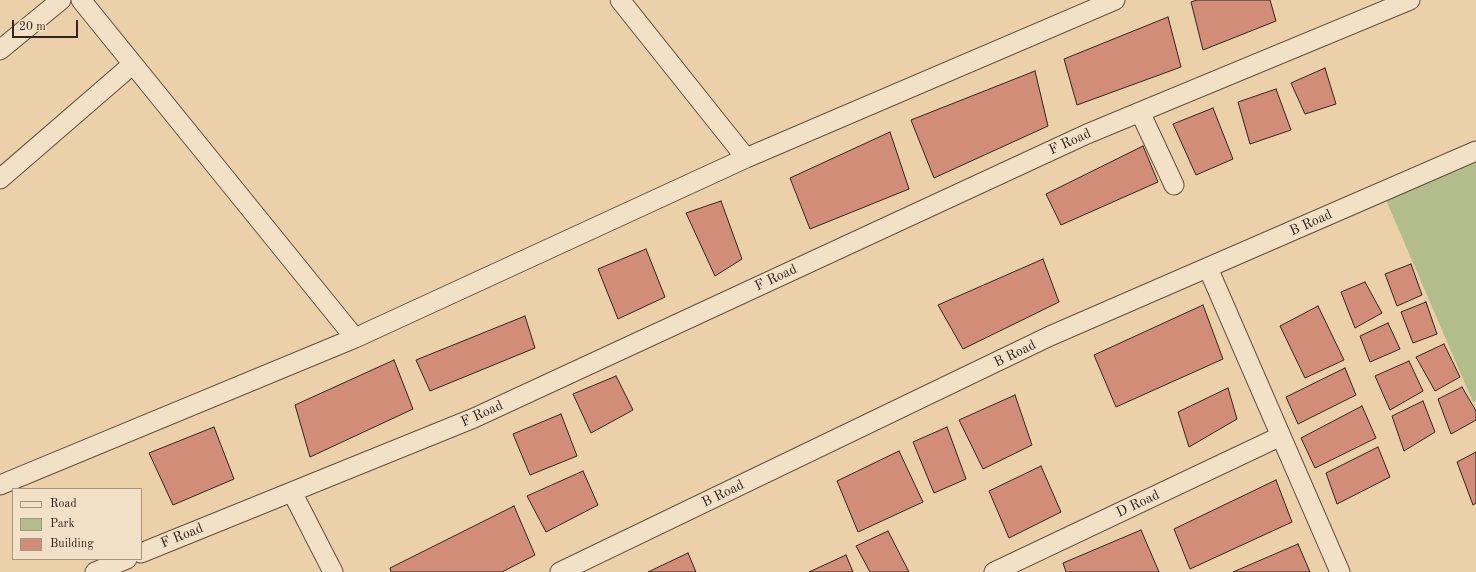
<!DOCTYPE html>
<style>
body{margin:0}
#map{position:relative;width:1476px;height:572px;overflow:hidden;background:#ebd0a9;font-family:"Old Standard TT",serif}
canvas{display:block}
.legend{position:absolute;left:12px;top:488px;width:130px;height:72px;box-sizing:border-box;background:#f2e0c7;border:1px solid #a69583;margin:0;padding:5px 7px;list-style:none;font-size:12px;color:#34241d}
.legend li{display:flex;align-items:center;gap:8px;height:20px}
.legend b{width:20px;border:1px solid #a69583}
.scale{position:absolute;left:12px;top:20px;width:66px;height:18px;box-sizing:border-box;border:2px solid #34241d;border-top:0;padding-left:5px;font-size:12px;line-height:14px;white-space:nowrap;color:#34241d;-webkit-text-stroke:3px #f2e0c7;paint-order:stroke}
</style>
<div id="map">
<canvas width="1476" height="572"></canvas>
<ul class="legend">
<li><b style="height:5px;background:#f2e0c7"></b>Road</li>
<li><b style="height:11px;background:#b3bc8b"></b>Park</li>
<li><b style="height:11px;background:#d18d77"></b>Building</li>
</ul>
<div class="scale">20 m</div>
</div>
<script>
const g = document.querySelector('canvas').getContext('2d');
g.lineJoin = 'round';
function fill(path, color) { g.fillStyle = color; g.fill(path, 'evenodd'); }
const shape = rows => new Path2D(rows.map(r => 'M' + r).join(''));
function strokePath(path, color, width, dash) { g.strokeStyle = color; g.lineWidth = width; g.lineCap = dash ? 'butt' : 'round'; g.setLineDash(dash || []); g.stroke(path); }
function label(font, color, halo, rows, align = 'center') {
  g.font = font + ' "Old Standard TT",serif'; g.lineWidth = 4; g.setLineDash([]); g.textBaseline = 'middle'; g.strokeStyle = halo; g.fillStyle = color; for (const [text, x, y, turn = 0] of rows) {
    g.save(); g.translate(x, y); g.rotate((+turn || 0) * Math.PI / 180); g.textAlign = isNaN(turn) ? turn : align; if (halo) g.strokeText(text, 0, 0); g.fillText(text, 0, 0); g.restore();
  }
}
const green = shape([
 [1476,163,1476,401,1473,402,1386,200]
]);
const building = shape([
 [1197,0,1270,0,1276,21,1203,50,1191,2,1197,0],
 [1168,17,1181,67,1077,105,1064,59,1168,17],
 [1325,68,1336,104,1305,114,1291,83,1325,68],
 [1035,71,1048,126,934,178,911,120,1035,71],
 [1276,89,1291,130,1250,144,1238,102,1276,89],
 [1213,108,1233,159,1196,175,1173,124,1213,108],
 [890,132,909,189,810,229,790,178,890,132],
 [1143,146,1158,182,1061,225,1046,194,1143,146],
 [721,201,742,259,715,276,686,213,721,201],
 [646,249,665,297,618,319,598,269,646,249],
 [1043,259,1059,302,963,349,938,305,1043,259],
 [1411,264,1422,295,1397,306,1385,274,1411,264],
 [1365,282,1382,313,1355,328,1341,292,1365,282],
 [1426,302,1437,334,1413,343,1401,312,1426,302],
 [1203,305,1223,359,1116,407,1094,355,1203,305],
 [1318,306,1344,360,1305,378,1280,326,1318,306],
 [525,316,535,348,430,391,416,360,525,316],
 [1388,323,1400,349,1370,362,1360,336,1388,323],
 [1444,344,1460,377,1435,391,1416,357,1444,344],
 [394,360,413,409,310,457,295,405,394,360],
 [1409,361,1423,391,1390,410,1375,376,1409,361],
 [1345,368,1356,395,1298,424,1286,397,1345,368],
 [616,376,633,410,591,433,573,394,616,376],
 [1462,387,1476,411,1476,420,1451,434,1438,399,1462,387],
 [1228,388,1237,419,1189,447,1178,412,1228,388],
 [1015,395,1032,445,983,469,959,420,1015,395],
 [1423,401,1435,432,1404,451,1392,416,1423,401],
 [1362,406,1376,438,1315,468,1301,438,1362,406],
 [561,414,577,456,530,475,513,434,561,414],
 [214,427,234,479,173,505,149,453,214,427],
 [947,427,966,479,934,493,913,442,947,427],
 [1378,447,1390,477,1337,504,1326,473,1378,447],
 [899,451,923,502,858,532,837,481,899,451],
 [1476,452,1476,503,1473,505,1457,462,1476,452],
 [1041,466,1061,512,1009,538,989,491,1041,466],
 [583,471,598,505,546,532,527,496,583,471],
 [1276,480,1292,522,1190,569,1174,529,1276,480],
 [514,506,535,555,502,572,391,572,390,568,514,506],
 [1141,530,1159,572,1066,572,1063,563,1141,530],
 [888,531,909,572,870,572,856,546,888,531],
 [1298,544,1310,572,1233,572,1298,544],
 [688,553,696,572,648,572,688,553],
 [846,555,853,572,809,572,846,555]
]);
const street = shape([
 [81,0,355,338],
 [620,0,746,158],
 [0,50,61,0],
 [1140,112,1174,185],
 [0,179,133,64],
 [1208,268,1340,572],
 [0,485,355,338,746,158,1115,0],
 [292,492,333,572],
 [141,553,474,418,1087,134,1410,0],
 [95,572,127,559],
 [560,572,1050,336,1476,151],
 [994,572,1281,436]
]);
const streetNames = [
 ["F Road",1070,142,-24],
 ["B Road",1311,223,-24],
 ["F Road",776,278,-25],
 ["B Road",1015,354,-26],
 ["F Road",482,414,-24],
 ["B Road",723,494,-26],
 ["D Road",1138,504,-25],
 ["F Road",182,536,-22]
];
fill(green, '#b3bc8b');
fill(building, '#d18d77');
strokePath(building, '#34241d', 1);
strokePath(street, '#624f40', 21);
strokePath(street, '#f2e0c7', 19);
label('14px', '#34241d', '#f2e0c7', streetNames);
</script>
